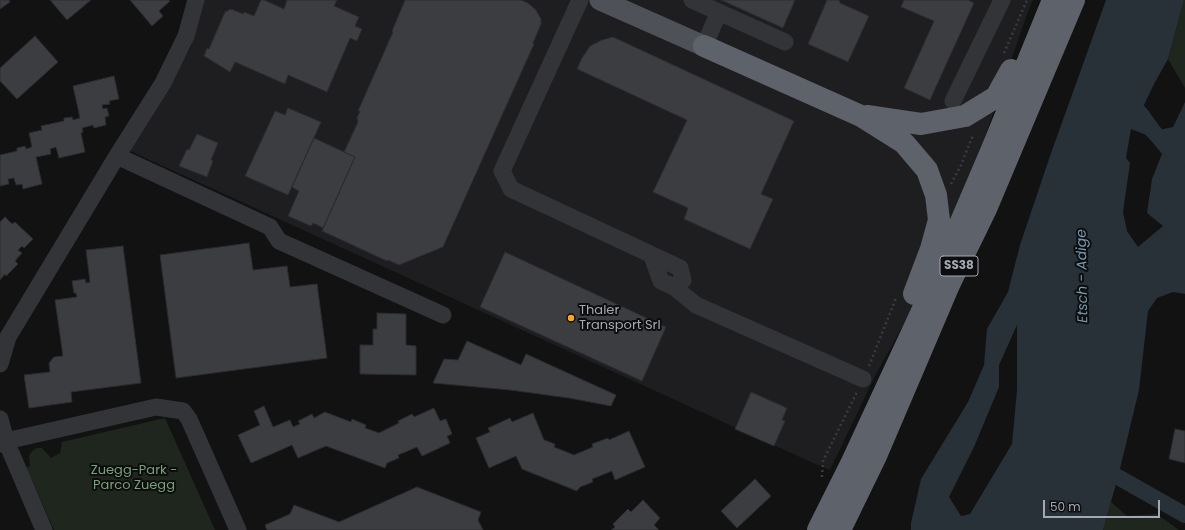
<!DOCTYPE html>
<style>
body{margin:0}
#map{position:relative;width:1185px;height:530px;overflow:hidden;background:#121213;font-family:Poppins,sans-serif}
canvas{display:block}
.scale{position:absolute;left:1043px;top:500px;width:117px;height:18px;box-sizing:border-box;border:2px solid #a2a9b5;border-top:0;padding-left:5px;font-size:12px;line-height:14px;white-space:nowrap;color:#a2a9b5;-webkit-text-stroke:3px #0d0d0e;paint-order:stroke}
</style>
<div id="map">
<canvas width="1185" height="530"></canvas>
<div class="scale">50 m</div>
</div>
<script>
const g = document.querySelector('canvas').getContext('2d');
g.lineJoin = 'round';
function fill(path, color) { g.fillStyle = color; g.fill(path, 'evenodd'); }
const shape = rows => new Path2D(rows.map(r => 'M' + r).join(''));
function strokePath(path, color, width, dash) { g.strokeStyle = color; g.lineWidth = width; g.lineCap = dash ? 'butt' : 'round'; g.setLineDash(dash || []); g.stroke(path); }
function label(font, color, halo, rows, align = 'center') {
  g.font = font + ' Poppins,sans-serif'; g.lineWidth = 4; g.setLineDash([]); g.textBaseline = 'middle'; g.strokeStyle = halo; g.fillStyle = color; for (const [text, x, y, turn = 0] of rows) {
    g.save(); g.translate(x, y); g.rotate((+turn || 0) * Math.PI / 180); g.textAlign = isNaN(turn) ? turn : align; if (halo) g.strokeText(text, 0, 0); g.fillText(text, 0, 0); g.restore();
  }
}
const built = shape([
 [201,0,1033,0,1027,14,976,163,918,298,875,376,830,470,813,463,128,150,191,47]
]);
const green = shape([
 [1184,0,1185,0,1185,88,1168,59],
 [165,418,215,530,54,530,26,467,30,466,29,456,32,451,37,448,42,448,51,458,60,453,62,442],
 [1111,502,1127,516,1157,514,1179,530,1103,530]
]);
const water = shape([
 [1106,0,1184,0,1168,59,1154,84,1143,107,1155,128,1149,136,1131,129,1126,158,1130,163,1123,212,1127,231,1138,247,1163,226,1147,213,1152,179,1162,154,1151,140,1159,130,1173,127,1185,102,1185,294,1173,292,1157,298,1148,311,1139,390,1118,477,1103,530,911,530,911,523,921,479,968,402,984,365,987,329,1008,292,1020,245,1050,156],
 [1017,325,1017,390,1012,444,970,514,961,516,949,497,974,447,999,387,999,365]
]);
const canal = shape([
 [1140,113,1153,131,1170,150,1179,176,1185,183],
 [1118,477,1185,515]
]);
const building = shape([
 [0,0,9,0,10,2,0,9,0,0],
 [50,0,91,0,67,20,50,0],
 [130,0,168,0,170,1,159,11,163,16,152,26,130,0],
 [261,0,264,0,284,9,287,0,337,0,334,6,359,17,355,26,362,29,357,41,350,38,327,92,288,75,285,84,235,62,230,72,204,56,207,48,209,49,225,12,231,9,243,14,244,12,254,16,261,0],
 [405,0,521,0,528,3,536,10,541,19,541,24,533,43,534,44,443,247,399,265,388,260,387,261,322,231,355,157,344,152,358,122,357,118,360,111,358,111,393,32,392,31,405,0],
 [721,0,795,0,783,28,721,0],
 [827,0,839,0,840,3,869,16,848,62,808,44,827,0],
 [904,0,968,0,974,3,930,100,904,88,934,21,901,7,904,0],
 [35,36,58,62,17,99,0,81,0,68,35,36],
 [613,37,794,121,761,194,773,199,750,249,684,219,688,208,653,192,687,120,577,69,582,58,590,46,602,40,613,37],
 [114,76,119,99,109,101,110,104,102,105,103,109,107,108,109,116,105,117,106,125,94,128,93,125,82,128,83,132,81,133,85,152,59,158,56,147,50,149,51,154,36,157,42,184,23,189,22,184,16,185,14,178,8,179,9,184,0,186,0,155,17,151,17,148,25,146,26,149,32,147,29,133,42,130,41,126,64,121,64,118,72,117,73,120,80,118,73,86,114,76],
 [288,108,321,122,288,195,245,176,275,111,285,115,288,108],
 [197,134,218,143,211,160,213,161,207,177,179,166,187,149,189,150,197,134],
 [314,138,355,157,323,228,313,223,311,226,288,216,299,191,292,187,314,138],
 [5,217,12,224,15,222,33,239,24,248,22,246,18,250,22,253,15,261,18,264,6,276,5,274,0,280,0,222,5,217],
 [249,243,253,270,287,266,290,287,317,284,327,358,176,378,160,255,249,243],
 [123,246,141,383,71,392,72,402,29,408,24,375,50,372,49,363,54,357,63,356,55,300,77,297,76,293,74,293,72,281,85,279,86,283,90,282,86,250,123,246],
 [505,252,666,327,642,381,480,307,505,252],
 [377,313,406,314,406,345,416,346,416,375,360,374,360,345,373,345,373,329,377,329,377,313],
 [467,341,521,365,526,354,616,395,611,406,569,398,510,390,433,383,444,359,458,360,467,341],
 [751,392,787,408,782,420,785,421,774,446,735,429,751,392],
 [264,406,273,427,290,420,293,427,300,424,298,421,312,414,314,418,325,412,351,422,352,419,366,425,365,428,379,433,399,423,398,421,412,414,414,417,434,408,440,421,446,419,452,434,447,436,450,443,422,456,417,447,398,455,399,458,387,463,385,468,326,446,298,458,292,445,251,463,238,435,260,425,254,411,264,406],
 [533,413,544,440,555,444,554,447,574,455,593,447,592,444,608,438,609,440,629,431,645,467,615,480,612,471,592,479,593,482,580,487,577,491,522,469,516,456,489,468,476,438,490,432,488,428,510,418,512,422,533,413],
 [1175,429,1185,431,1185,463,1169,459,1175,429],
 [755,479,771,496,737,528,721,511,755,479],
 [417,487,481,512,478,520,483,530,267,530,265,525,290,514,294,505,339,522,417,487],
 [643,500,660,518,654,525,659,530,611,530,615,527,613,524,628,509,631,512,643,500]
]);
const path = shape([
 [1004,53,1027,0],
 [951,184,961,165,973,135],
 [869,366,896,298],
 [822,477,823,461,857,392]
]);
const minor = shape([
 [580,0,502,171,511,189,680,268,683,280,674,287,661,281,652,256],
 [692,0,785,42],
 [704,46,719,12],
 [953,101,1002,0],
 [117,156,270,227,279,241,443,315],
 [674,287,696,305,863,379],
 [0,364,8,337,117,156,163,83,186,36,196,0],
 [0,419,6,441,44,530],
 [0,444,6,441,156,407,183,411,189,419,238,530]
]);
const major = shape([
 [600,0,704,46]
]);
const highway = shape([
 [704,46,861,116,904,143,927,170,936,195,939,220,931,249,914,294],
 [867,116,921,124,965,116,996,97,1011,70],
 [818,530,852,462,930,294,992,149,1053,0],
 [840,530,876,456,949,285,986,209,1074,0]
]);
const markers = [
 [571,318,4,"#fca621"]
];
const shields = [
 [959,266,38]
];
const shieldNames = [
 ["SS38",959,266]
];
const poiNames = [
 ["Thaler",579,311],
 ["Transport Srl",579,326]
];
const parkNames = [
 ["Zuegg-Park -",134,471],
 ["Parco Zuegg",134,486]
];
const waterNames = [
 ["Etsch - Adige",1083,276,-91]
];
fill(built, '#1e1e20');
fill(green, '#1e261e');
fill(water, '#273137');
strokePath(canal, '#273137', 16);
fill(building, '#3b3d41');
strokePath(building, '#2b2c2f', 1);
strokePath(path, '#383b40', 2.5, [2, 3]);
strokePath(minor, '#323438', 17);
strokePath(major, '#4e5158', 21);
strokePath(highway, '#5e626a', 22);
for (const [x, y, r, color] of markers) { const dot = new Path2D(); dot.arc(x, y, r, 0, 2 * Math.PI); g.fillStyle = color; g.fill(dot); strokePath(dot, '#0d0d0e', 1.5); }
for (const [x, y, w] of shields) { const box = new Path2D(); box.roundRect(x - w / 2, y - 10, w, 20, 3); g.fillStyle = '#0d0d0e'; g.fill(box); strokePath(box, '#a2a9b5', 1); }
label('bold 12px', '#a2a9b5', null, shieldNames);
label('13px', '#a2a9b5', '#0d0d0e', poiNames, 'left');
label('13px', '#78a178', '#0d0d0e', parkNames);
label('italic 14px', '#769ab2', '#0d0d0e', waterNames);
</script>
